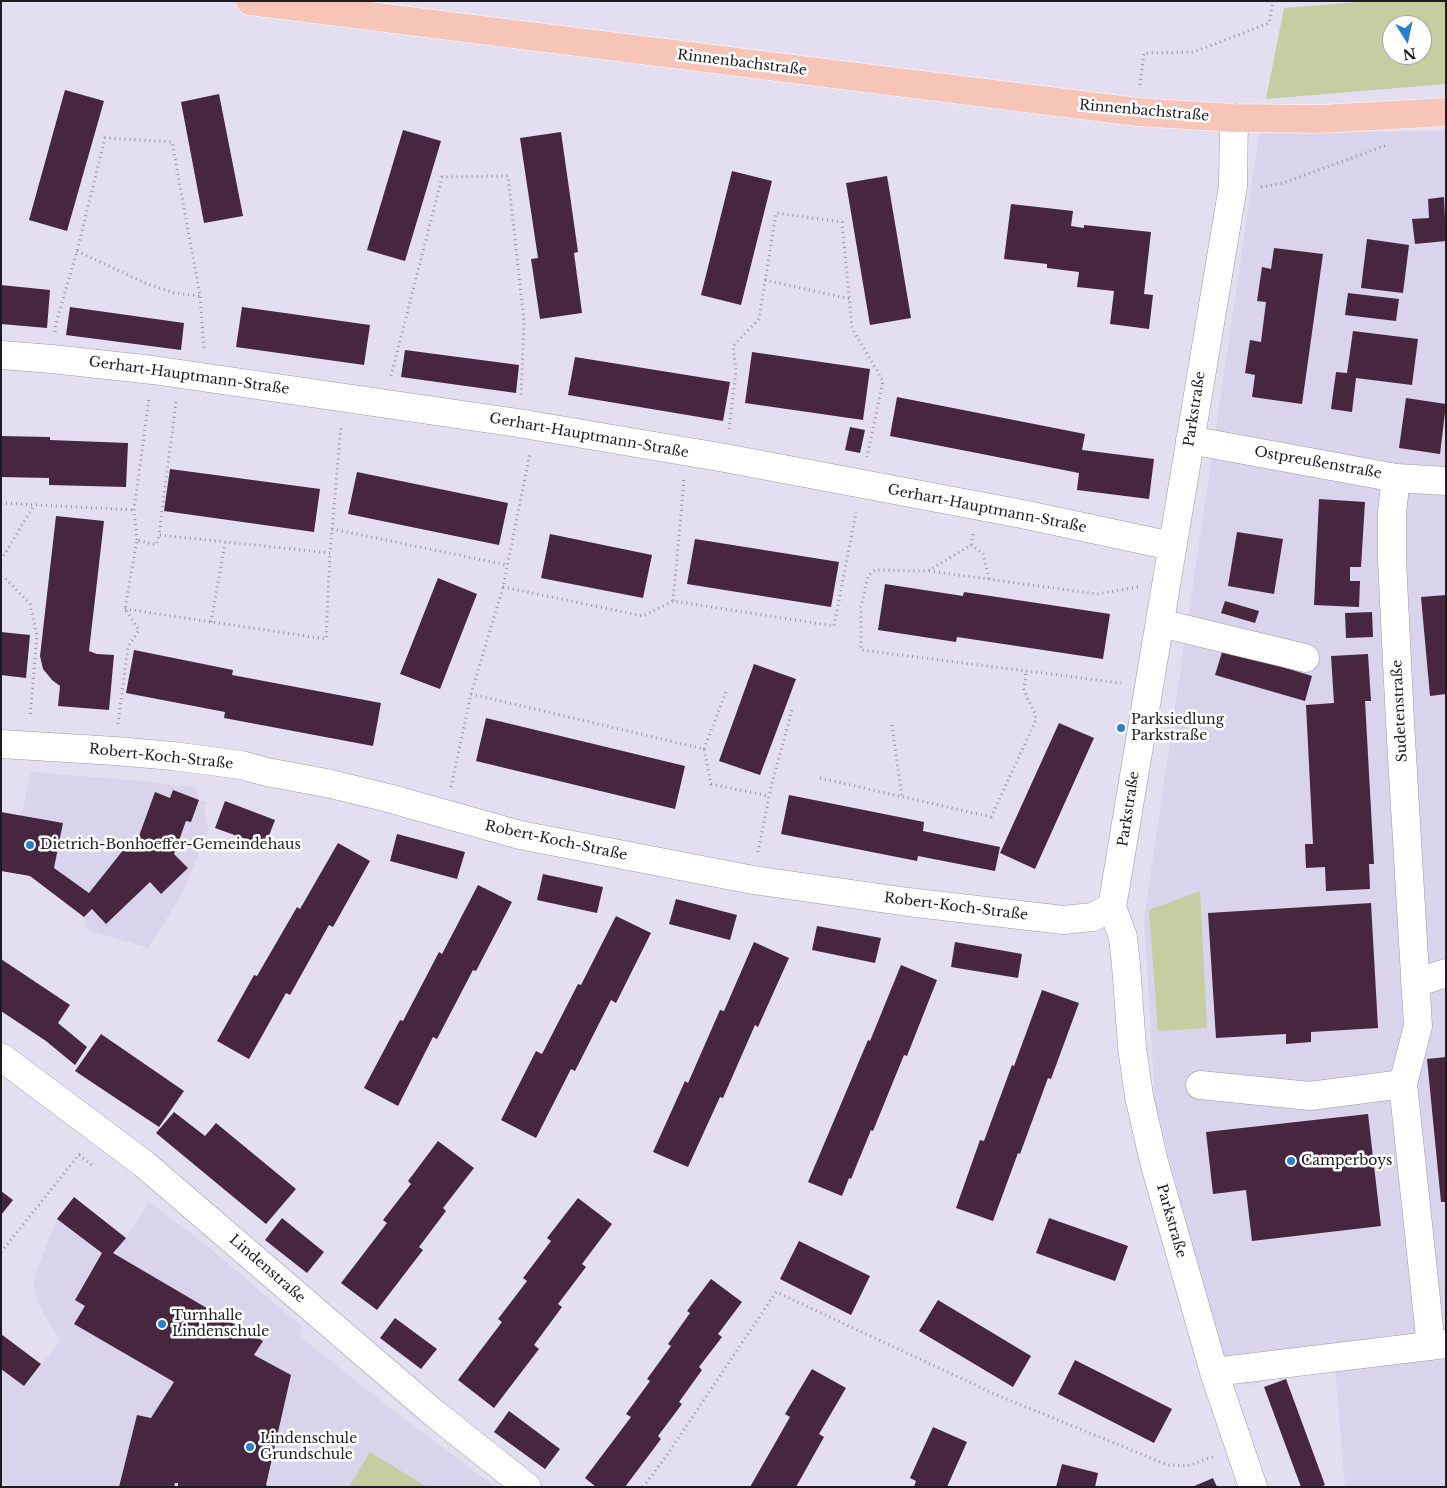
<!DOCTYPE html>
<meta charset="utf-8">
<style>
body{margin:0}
#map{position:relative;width:1447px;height:1488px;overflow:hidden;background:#e3dff0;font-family:"Libre Baskerville",serif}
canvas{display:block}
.frame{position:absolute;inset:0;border:2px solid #1d1b21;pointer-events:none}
.north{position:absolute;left:1382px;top:15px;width:50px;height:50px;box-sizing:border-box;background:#fff;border:1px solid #a5a4a6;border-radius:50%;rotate:170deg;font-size:14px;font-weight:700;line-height:20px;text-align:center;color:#1d1b21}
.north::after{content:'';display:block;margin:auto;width:18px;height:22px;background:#2680ce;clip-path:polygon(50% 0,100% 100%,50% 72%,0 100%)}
</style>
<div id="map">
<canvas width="1447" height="1488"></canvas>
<div class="frame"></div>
<div class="north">N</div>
</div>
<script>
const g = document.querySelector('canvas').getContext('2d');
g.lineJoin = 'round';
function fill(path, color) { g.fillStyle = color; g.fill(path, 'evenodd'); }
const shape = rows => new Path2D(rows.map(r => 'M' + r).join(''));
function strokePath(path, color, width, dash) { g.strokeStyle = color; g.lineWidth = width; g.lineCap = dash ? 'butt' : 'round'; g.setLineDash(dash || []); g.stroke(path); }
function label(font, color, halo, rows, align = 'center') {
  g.font = font + ' "Libre Baskerville",serif'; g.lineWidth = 5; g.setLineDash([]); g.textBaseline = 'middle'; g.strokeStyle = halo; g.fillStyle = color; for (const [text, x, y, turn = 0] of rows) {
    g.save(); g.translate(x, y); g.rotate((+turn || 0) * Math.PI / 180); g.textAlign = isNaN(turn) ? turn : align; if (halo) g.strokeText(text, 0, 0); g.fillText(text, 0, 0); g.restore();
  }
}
const built = shape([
 [1446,131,1446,1487,1345,1487,1335,1367,1285,1374,1251,1385,1227,1383,1155,1102,1144,919,1259,134],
 [31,772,141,781,196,788,199,800,207,802,204,812,209,829,182,894,148,948,87,930,84,917,89,893,54,868,63,823,21,816],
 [74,1197,126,1238,149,1202,206,1245,302,1327,300,1337,399,1415,495,1487,9,1487,1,1481,1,1369,25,1386,60,1341,38,1304,34,1288,34,1281,35,1274,57,1219]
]);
const green = shape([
 [1372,1,1446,1,1446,84,1266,99,1284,8],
 [1392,25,1422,25,1422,55,1392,55],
 [1200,891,1207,1028,1158,1031,1149,910],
 [370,1452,427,1487,349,1487]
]);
const building = shape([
 [65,90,104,101,67,231,29,220],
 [219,94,243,216,204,223,181,102],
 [403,130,441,141,405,261,367,250],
 [561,132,578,252,574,253,582,313,540,319,531,259,538,258,520,138],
 [732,171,772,181,741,305,701,295],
 [887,176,911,318,870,325,846,183],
 [1444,197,1446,241,1415,244,1412,219,1429,218,1428,199],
 [1011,204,1073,211,1071,226,1084,228,1084,225,1151,232,1144,294,1153,295,1149,329,1110,324,1114,291,1077,287,1079,272,1047,268,1047,264,1004,259],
 [1367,239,1409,245,1403,293,1361,288],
 [1274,248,1323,254,1302,404,1252,397,1255,375,1245,373,1250,340,1261,342,1266,302,1257,301,1262,267,1271,269],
 [1,285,50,290,47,328,1,324],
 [1348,293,1399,299,1396,321,1345,315],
 [70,307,184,323,181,350,66,335],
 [242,307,370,325,364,365,236,347],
 [1353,331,1418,339,1412,385,1356,378,1352,412,1331,409,1336,372,1347,373],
 [405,350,519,365,516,393,401,377],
 [752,352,870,369,863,420,745,403],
 [575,357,730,382,723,421,568,395],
 [897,397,1085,434,1082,450,1154,459,1149,499,1077,490,1079,473,890,436],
 [1406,398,1446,404,1440,454,1399,448],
 [850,427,865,430,860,453,845,450],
 [1,436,50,437,50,440,128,443,126,487,49,485,49,478,1,477],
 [170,469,320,489,314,532,164,511],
 [357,472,508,503,499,545,348,514],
 [1319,499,1365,502,1361,567,1350,567,1350,581,1360,581,1359,607,1314,605],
 [56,516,104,521,89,651,97,654,114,655,109,710,58,706,60,686,52,680,43,669,40,656],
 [1237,532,1283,539,1274,594,1228,586],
 [550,534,652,555,643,598,541,578],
 [695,539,839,562,831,607,687,584],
 [438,578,477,594,440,689,400,674],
 [885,584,963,596,964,592,1110,614,1103,659,957,637,956,642,878,630],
 [1446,595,1446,694,1430,696,1421,597],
 [1225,601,1259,611,1255,623,1221,613],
 [1372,612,1373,637,1346,638,1345,613],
 [1,632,30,635,26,678,1,675],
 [1223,649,1312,676,1305,701,1215,675],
 [134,650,233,670,232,675,381,703,373,746,224,718,225,712,126,693],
 [1368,654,1371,701,1365,701,1374,864,1369,864,1370,889,1326,891,1325,867,1306,868,1305,844,1313,844,1306,705,1334,703,1331,656],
 [754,664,796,679,760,775,719,761],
 [486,718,685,766,675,809,476,761],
 [1059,723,1094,738,1035,869,1000,853],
 [173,790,199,800,191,822,186,821,174,854,188,868,161,894,150,882,106,924,92,909,84,917,30,876,1,871,1,812,63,823,54,868,89,893,132,839,139,836,155,792,170,798],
 [789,795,924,822,923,831,1000,847,995,871,918,856,917,861,781,834],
 [225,801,275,820,265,846,215,828],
 [397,834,465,852,457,879,390,861],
 [338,843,370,861,333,927,329,925,290,995,286,993,249,1059,217,1041,254,975,257,976,297,907,300,909],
 [543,874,603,887,597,913,537,900],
 [478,885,512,902,476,971,473,970,437,1039,433,1037,398,1106,364,1088,400,1020,403,1021,439,952,442,954],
 [676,899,737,915,730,940,669,924],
 [1371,903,1378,1028,1311,1032,1311,1042,1286,1044,1286,1034,1216,1038,1208,913],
 [616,916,651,933,616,1003,611,1000,575,1071,571,1069,536,1138,501,1120,536,1051,542,1054,578,984,581,985],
 [817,926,881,938,875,963,812,950],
 [754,942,789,958,758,1027,755,1025,723,1098,720,1097,688,1167,653,1152,685,1081,688,1083,720,1010,724,1011],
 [955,942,1022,954,1018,978,951,967],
 [1,959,70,1005,58,1023,87,1047,75,1065,46,1041,1,1011],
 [901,965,937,980,907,1056,904,1055,873,1131,871,1130,851,1179,849,1178,842,1196,808,1182,868,1040,870,1041],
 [1042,990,1079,1003,1051,1079,1048,1078,1020,1154,1018,1153,993,1221,956,1208,980,1140,984,1141,1012,1065,1014,1066],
 [101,1034,184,1091,159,1127,75,1071],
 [1446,1057,1446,1202,1441,1202,1427,1059],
 [174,1112,205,1136,216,1123,296,1189,266,1224,156,1133],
 [1368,1114,1381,1226,1252,1241,1246,1190,1213,1194,1206,1132],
 [438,1141,474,1168,443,1208,446,1211,419,1247,423,1250,377,1310,341,1283,387,1223,383,1220,411,1184,408,1181],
 [1,1191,13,1200,1,1215],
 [74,1197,126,1238,113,1253,263,1341,254,1355,291,1375,266,1485,269,1487,178,1487,178,1483,175,1483,174,1487,119,1487,137,1415,151,1418,174,1382,74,1324,85,1306,75,1300,102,1253,57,1219],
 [578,1198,612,1224,582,1264,586,1267,558,1304,562,1307,534,1345,539,1349,494,1408,458,1380,502,1322,498,1319,527,1281,523,1278,551,1241,547,1238],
 [282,1218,324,1252,307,1273,265,1240],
 [1049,1218,1128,1246,1115,1281,1036,1253],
 [799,1241,870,1276,851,1315,780,1279],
 [711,1279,742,1302,718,1334,722,1337,699,1367,702,1370,679,1402,682,1404,658,1436,661,1439,625,1487,596,1487,585,1478,631,1417,626,1414,650,1381,647,1379,671,1346,668,1344,690,1313,687,1311],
 [938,1300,1031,1356,1013,1387,919,1331],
 [395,1318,437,1349,421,1369,380,1338],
 [1,1334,41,1364,24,1386,1,1369],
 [1075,1360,1172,1409,1154,1443,1058,1394],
 [812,1369,846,1388,819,1434,824,1437,796,1487,750,1487,790,1417,785,1414],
 [1286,1379,1325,1485,1319,1487,1301,1487,1264,1387],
 [509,1411,560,1449,545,1469,494,1432],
 [933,1427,967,1442,947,1487,914,1487,916,1481,910,1478],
 [1062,1464,1098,1473,1095,1487,1056,1487],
 [1213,1478,1217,1487,1192,1487]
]);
const path = shape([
 [1140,85,1144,53,1194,52,1269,23,1273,1],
 [1261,187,1283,183,1387,145],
 [77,251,145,283,174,293,200,296],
 [765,280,850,299],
 [55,332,56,323,77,251,105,138,172,142,200,296,204,350],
 [391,376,442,177,508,176,524,321,521,395],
 [176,402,159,535,330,553,341,426],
 [729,429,736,371,733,346,759,319,776,213,842,222,852,328,883,381,867,457],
 [684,480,673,601,834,626,856,512],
 [1,503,134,510],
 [332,529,507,565],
 [973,534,971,545,928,571,875,570,868,576,861,607,861,650,1121,683],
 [137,540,134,510,149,398],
 [971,545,983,553,989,579],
 [1,560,34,505],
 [929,571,1097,594,1138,587],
 [1,577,5,578,30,604,37,636,30,717],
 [503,587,643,616,673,601],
 [125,609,326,639,330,553],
 [211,622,225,543],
 [471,694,704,749,711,784,769,796],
 [118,724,128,647,139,630,125,609,137,540,156,545,159,535],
 [892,725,902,797],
 [704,749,727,689],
 [820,778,991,817,1036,720,1035,713,1028,700,1024,689,1026,672],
 [451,787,471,694,503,587,530,453],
 [758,852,771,787,793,706],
 [79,1155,92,1165],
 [1,1252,82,1151],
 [643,1487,667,1455,776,1292,999,1396,1168,1465,1187,1466,1215,1456]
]);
const minor = shape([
 [1234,118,1233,186,1112,907,1123,937,1126,965,1132,1047,1139,1096,1154,1162,1214,1372,1253,1487],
 [1,355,52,359,153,370,518,423,725,458,1022,514,1172,546],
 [1190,440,1396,478,1446,481],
 [1396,478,1392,512,1392,560,1400,722,1418,1026,1403,1084],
 [1160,623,1305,658],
 [1,744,115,751,173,756,241,765,267,772,331,784,388,798,520,835,753,880,908,902,1063,920,1093,917,1112,907],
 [1415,983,1446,973],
 [1,1057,144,1164,435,1414,527,1487],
 [1200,1085,1310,1096,1403,1084,1431,1346],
 [1214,1372,1446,1344]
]);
const major = shape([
 [250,1,1137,112,1234,118,1320,119,1446,112]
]);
const tram = shape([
 [1121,1,1176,1]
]);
const markers = [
 [1121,728,5,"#2680ce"],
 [30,845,5,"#2680ce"],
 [1291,1161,5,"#2680ce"],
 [162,1324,5,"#2680ce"],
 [250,1447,5,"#2680ce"]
];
const streetNames = [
 ["Rinnenbachstraße",742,63,7],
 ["Rinnenbachstraße",1144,111,5],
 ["Gerhart-Hauptmann-Straße",189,376,8],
 ["Parkstraße",1195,409,-81],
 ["Gerhart-Hauptmann-Straße",589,436,10],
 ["Ostpreußenstraße",1318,463,10],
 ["Gerhart-Hauptmann-Straße",987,509,11],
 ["Sudetenstraße",1400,711,-93],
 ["Robert-Koch-Straße",161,757,6],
 ["Parkstraße",1129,809,-81],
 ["Robert-Koch-Straße",556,841,12],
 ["Robert-Koch-Straße",956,907,7],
 ["Parkstraße",1171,1221,74],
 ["Lindenstraße",267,1269,41]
];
const poiNames = [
 ["Parksiedlung",1131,720],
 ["Parkstraße",1131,736],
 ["Dietrich-Bonhoeffer-Gemeindehaus",40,845],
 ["Camperboys",1301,1161],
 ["Turnhalle",172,1316],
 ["Lindenschule",172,1332],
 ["Lindenschule",260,1439],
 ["Grundschule",260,1455]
];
fill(built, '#d9d3eb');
fill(green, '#c5cda1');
fill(building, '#472740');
strokePath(minor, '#9d99a9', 29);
strokePath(major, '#fff', 29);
strokePath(path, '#9693a0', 3, [1, 4]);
strokePath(minor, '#fff', 28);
strokePath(major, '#f7c4b8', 28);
strokePath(tram, '#797682', 1);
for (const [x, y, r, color] of markers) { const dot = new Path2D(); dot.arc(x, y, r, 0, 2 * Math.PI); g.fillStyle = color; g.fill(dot); strokePath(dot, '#fff', 2); }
label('14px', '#1d1b21', '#fff', streetNames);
label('14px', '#1d1b21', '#fff', poiNames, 'left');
</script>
